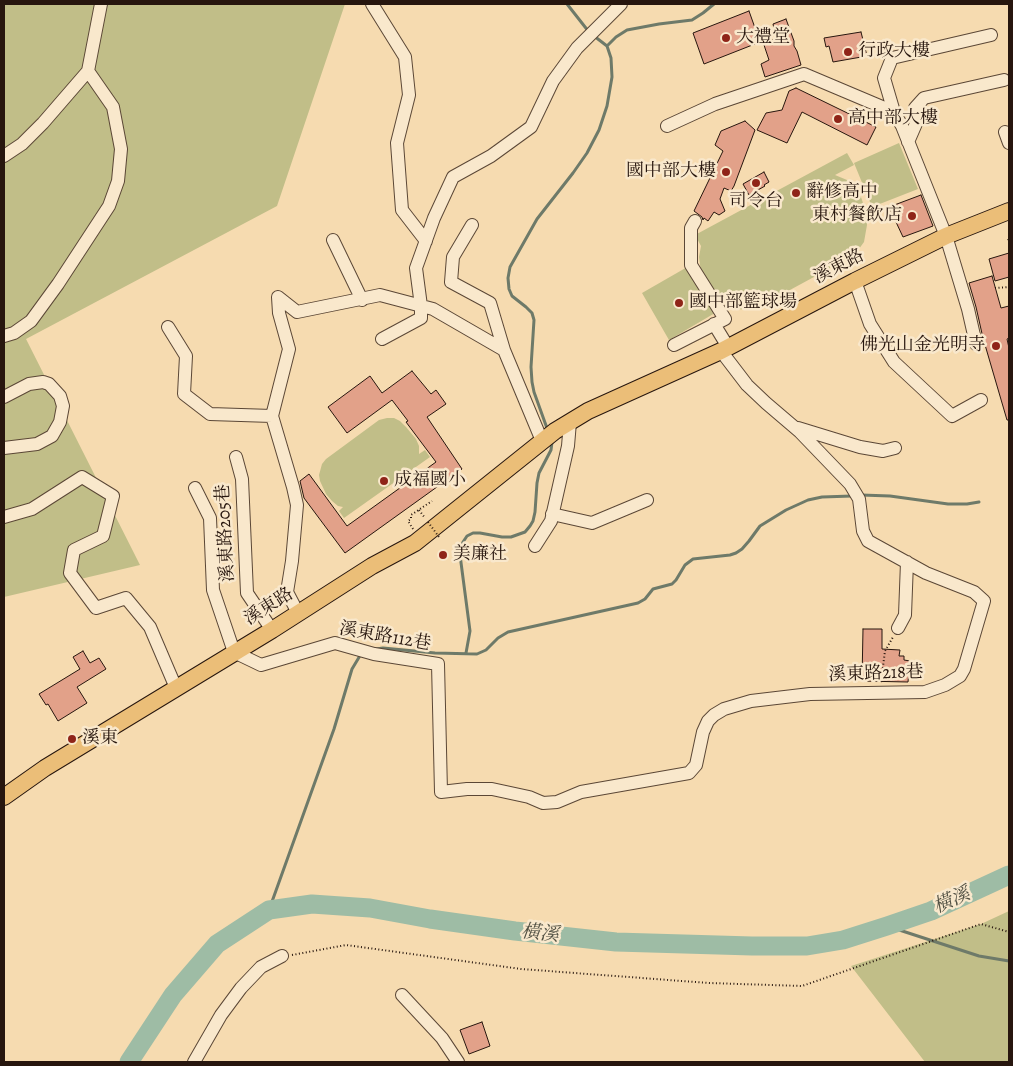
<!DOCTYPE html>
<meta charset="utf-8">
<style>
body{margin:0}
#map{position:relative;width:1013px;height:1066px;overflow:hidden;background:#f6dbb0;font-family:Alegreya,serif}
canvas{display:block}
.frame{position:absolute;inset:0;border:5px solid #27160e;pointer-events:none}
</style>
<div id="map">
<canvas width="1013" height="1066"></canvas>
<div class="frame"></div>
</div>
<script>
const g = document.querySelector('canvas').getContext('2d');
g.lineJoin = 'round';
function fill(path, color) { g.fillStyle = color; g.fill(path, 'evenodd'); }
const shape = rows => new Path2D(rows.map(r => 'M' + r).join(''));
function strokePath(path, color, width, dash) { g.strokeStyle = color; g.lineWidth = width; g.lineCap = dash ? 'butt' : 'round'; g.setLineDash(dash || []); g.stroke(path); }
function label(font, color, halo, rows, align = 'center') {
  g.font = font + ' Alegreya,"Noto Serif TC",serif'; g.lineWidth = 5; g.setLineDash([]); g.textBaseline = 'middle'; g.strokeStyle = halo; g.fillStyle = color; for (const [text, x, y, turn = 0] of rows) {
    g.save(); g.translate(x, y); g.rotate((+turn || 0) * Math.PI / 180); g.textAlign = isNaN(turn) ? turn : align; if (halo) g.strokeText(text, 0, 0); g.fillText(text, 0, 0); g.restore();
  }
}
const green = shape([
 [4,4,345,4,277,206,26,339,140,565,4,597],
 [899,143,918,189,872,207,854,163],
 [847,153,854,165,835,175,847,180,854,187,860,194,866,212,867,225,864,242,856,253,825,271,753,310,736,309,719,298,701,272,699,257,701,246,695,235],
 [689,266,715,313,669,340,642,293],
 [387,418,394,418,400,421,406,427,416,439,419,446,419,454,425,450,430,457,344,518,339,511,343,507,338,506,332,501,326,494,320,481,319,475,322,464,326,459,379,420],
 [1009,911,1009,1062,925,1062,851,966,981,924]
]);
const stream = shape([
 [567,4,589,32],
 [607,46,616,37,627,30,659,24,692,20,703,13,714,4],
 [548,431,534,392,532,382,531,367,534,320,532,313,526,307,512,296,509,289,508,278,510,267,537,219,573,173,587,153,599,130,607,106,612,77,611,58,607,46,594,36],
 [861,495,890,496,948,504,967,504,979,502],
 [376,649,383,648,435,653,477,654,486,650,498,638,508,632,638,603,645,599,653,589,672,584,676,580,685,565,693,559,730,555,736,553,742,549,749,541,760,526,786,510,808,500,822,497,852,496],
 [466,653,470,631,460,555,461,548,463,542,467,536,473,533,480,533,502,537,511,537,525,532,530,526,533,521,535,512,537,483,539,473,551,450,552,442],
 [269,910,334,729,352,669,361,654],
 [887,926,979,956,1009,961]
]);
const river = shape([
 [129,1062,173,995,217,944,269,910,312,904,370,908,430,919,515,931,616,942,752,946,807,946,843,940,887,926,931,911,1009,875]
]);
const building = shape([
 [749,11,760,42,704,64,693,33,749,11],
 [786,19,794,41,794,46,797,51,801,65,765,77,761,64,769,60,764,45,776,38,773,24,786,19],
 [861,32,867,56,833,62,829,46,826,47,824,38,861,32],
 [796,88,876,127,867,145,802,112,787,143,757,130,766,113,782,110,789,91,796,88],
 [745,121,755,130,734,186,731,191,724,188,720,199,725,211,719,215,714,212,708,221,704,218,703,220,702,217,694,211,723,151,715,145,721,131,745,121],
 [764,172,769,182,764,185,765,186,749,195,743,184,764,172],
 [921,195,933,226,903,237,889,207,921,195],
 [1009,253,1009,277,995,281,989,259,1009,253],
 [992,276,1001,308,1009,306,1009,338,1007,339,1009,348,1009,420,1007,420,983,338,976,307,969,283,992,276],
 [412,371,431,394,436,390,446,404,427,417,462,469,345,553,304,498,300,481,309,474,347,526,436,462,406,422,408,421,392,400,347,433,328,407,370,376,382,393,412,371],
 [863,629,882,629,882,649,900,650,899,656,904,656,904,660,910,661,908,682,862,681,863,629],
 [83,651,90,663,99,658,106,669,77,687,87,703,58,721,48,704,46,705,39,694,80,669,73,657,83,651],
 [482,1022,490,1046,469,1054,460,1030,482,1022]
]);
const path = shape([
 [1008,239,1009,241],
 [995,288,1009,287],
 [419,510,425,518],
 [413,529,408,521,411,519,411,515,432,501],
 [881,682,885,651,893,637],
 [292,955,346,945,521,969,709,983,802,986,981,924,1009,932]
]);
const minor = shape([
 [372,4,405,57,409,95,397,143,402,210,426,241],
 [894,112,884,78,892,58,991,35],
 [667,126,715,104,804,74,894,112,902,126,946,236,968,309,976,344],
 [1005,132,1009,143],
 [908,142,918,119,915,108,924,98,1004,80],
 [4,156,22,144,43,123,88,71,101,4],
 [472,225,453,257,451,282,490,303,504,350],
 [333,240,362,300],
 [855,281,870,324,894,362,952,416,981,400],
 [714,324,728,347],
 [168,327,186,356,184,394,210,414,272,416],
 [4,336,14,333,31,321,58,284,109,206,118,181,121,149,113,107,88,71],
 [382,339,421,318,421,306,416,268,434,218,453,177,491,156,531,127,553,81,577,48,621,4],
 [674,345,725,319,691,265,691,228,695,221],
 [4,397,29,384,43,382,49,384,60,396,63,406,60,422,52,436,37,444,4,448],
 [798,428,860,447,883,451,895,448],
 [236,457,242,479,247,593,272,630],
 [195,488,210,518,213,590,234,652,261,665,335,643,374,654,438,664,441,792,467,789,492,789,529,797,543,803,557,802,581,792,689,773,696,765,703,732,708,721,714,715,724,709,751,701,810,694,925,692,945,685,960,676,964,669,984,601,974,592,926,573,868,541,863,531,859,499,850,484,800,432,766,403,747,385,721,351],
 [552,514,592,523,647,500],
 [4,517,32,509,82,477,113,496,103,536,74,550,70,573,96,608,126,598,150,627,176,688],
 [535,546,551,521,568,446,570,422],
 [298,613,287,592,292,561,297,505,293,487,272,416,289,349,279,313,278,297,297,312,380,295,433,309,504,350,542,441],
 [898,628,905,615,907,562],
 [402,995,442,1038,458,1062],
 [194,1062,221,1015,241,988,261,967,282,956]
]);
const major = shape([
 [4,797,45,768,272,630,372,566,415,543,555,431,588,411,721,351,855,281,946,236,1009,211]
]);
const pathBridge = shape([
 [428,522,439,537]
]);
const markers = [
 [726,38,5,"#8f2418"],
 [848,52,5,"#8f2418"],
 [838,119,5,"#8f2418"],
 [726,172,5,"#8f2418"],
 [756,183,5,"#8f2418"],
 [796,193,5,"#8f2418"],
 [912,216,5,"#8f2418"],
 [679,303,5,"#8f2418"],
 [996,346,5,"#8f2418"],
 [384,481,5,"#8f2418"],
 [443,555,5,"#8f2418"],
 [72,739,5,"#8f2418"]
];
const poiNames = [
 ["大禮堂",736,38],
 ["行政大樓",858,52],
 ["高中部大樓",848,119],
 ["國中部大樓",716,172,"right"],
 ["辭修高中",806,193],
 ["司令台",756,202,"center"],
 ["東村餐飲店",902,216,"right"],
 ["國中部籃球場",689,303],
 ["佛光山金光明寺",986,346,"right"],
 ["成福國小",394,481],
 ["美廉社",453,555],
 ["溪東",82,739]
];
const streetNames = [
 ["溪東路",839,267,-27],
 ["溪東路205巷",226,533,-93],
 ["溪東路",269,607,-32],
 ["溪東路112巷",385,637,10],
 ["溪東路218巷",876,674,-2]
];
const waterNames = [
 ["橫溪",952,901,-24],
 ["橫溪",540,934,6]
];
fill(green, '#c1be88');
strokePath(stream, '#6e7a69', 3);
strokePath(river, '#9ebca5', 19);
fill(building, '#e2a189');
strokePath(building, '#27160e', 1);
strokePath(minor, '#5b4736', 14);
strokePath(major, '#27160e', 18);
strokePath(path, '#27160e', 2, [1, 2.5]);
strokePath(minor, '#f9e8cc', 12);
strokePath(major, '#ebbe78', 16);
strokePath(pathBridge, '#27160e', 2, [1, 2.5]);
for (const [x, y, r, color] of markers) { const dot = new Path2D(); dot.arc(x, y, r, 0, 2 * Math.PI); g.fillStyle = color; g.fill(dot); strokePath(dot, '#f9e8cc', 2); }
label('18px', '#27160e', '#f9e8cc', poiNames, 'left');
label('18px', '#27160e', '#f9e8cc', streetNames);
label('italic 19px', '#515043', '#f9e8cc', waterNames);
</script>
